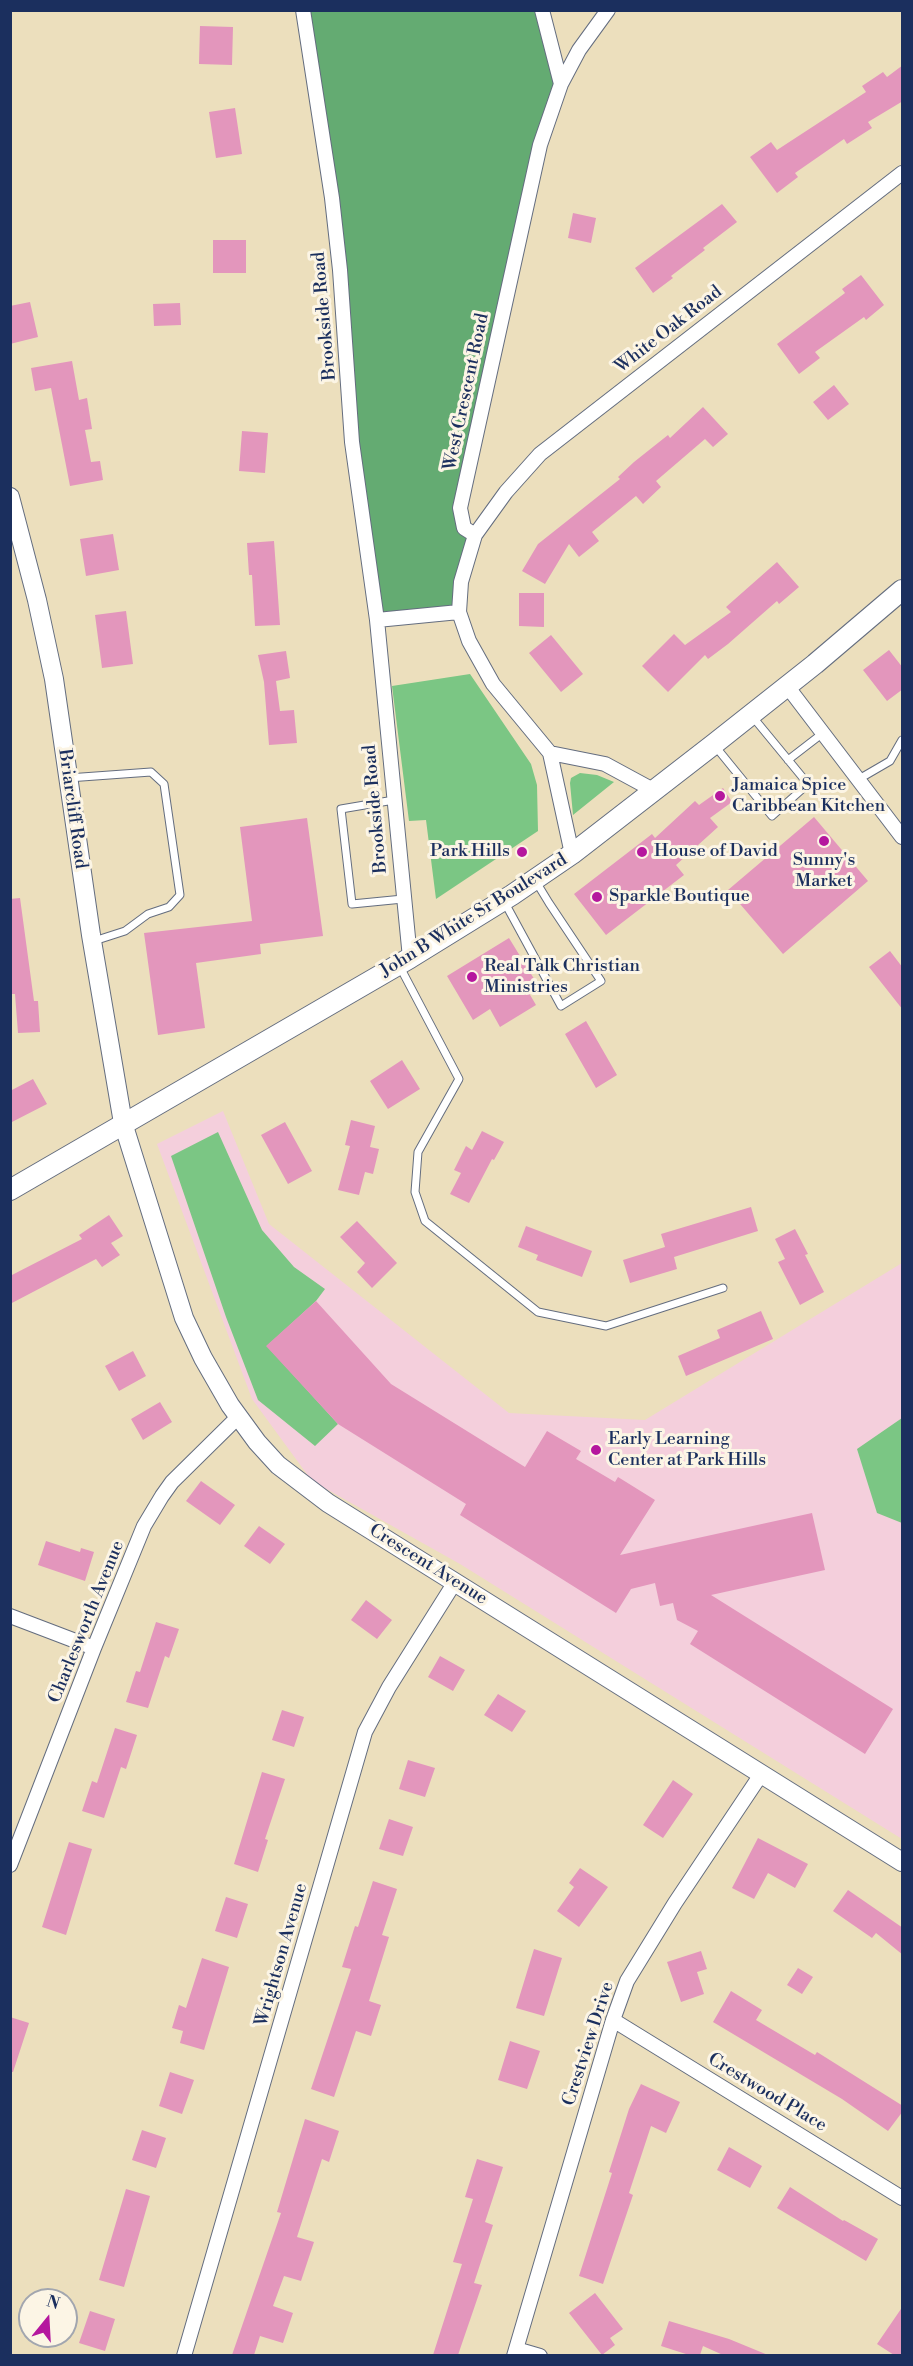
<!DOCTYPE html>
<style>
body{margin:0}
#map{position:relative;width:913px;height:2366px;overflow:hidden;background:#ecdfbd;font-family:"Libre Bodoni",serif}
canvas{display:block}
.frame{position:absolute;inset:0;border:12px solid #1b2f5e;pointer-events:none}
.north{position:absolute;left:18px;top:2288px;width:60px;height:60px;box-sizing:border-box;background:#fcf5e5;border:2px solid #a2a6af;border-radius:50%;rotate:18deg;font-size:16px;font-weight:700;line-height:24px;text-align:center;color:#1b2f5e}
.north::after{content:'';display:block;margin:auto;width:21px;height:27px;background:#b5179e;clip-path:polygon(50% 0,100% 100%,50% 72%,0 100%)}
</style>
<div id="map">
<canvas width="913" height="2366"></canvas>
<div class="frame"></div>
<div class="north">N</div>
</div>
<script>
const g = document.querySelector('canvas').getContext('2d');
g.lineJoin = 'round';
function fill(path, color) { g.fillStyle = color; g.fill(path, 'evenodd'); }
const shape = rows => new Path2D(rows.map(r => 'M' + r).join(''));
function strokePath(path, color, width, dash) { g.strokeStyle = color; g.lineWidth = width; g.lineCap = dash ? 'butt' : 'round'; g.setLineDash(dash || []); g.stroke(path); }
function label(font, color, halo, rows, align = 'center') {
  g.font = font + ' "Libre Bodoni",serif'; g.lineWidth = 6; g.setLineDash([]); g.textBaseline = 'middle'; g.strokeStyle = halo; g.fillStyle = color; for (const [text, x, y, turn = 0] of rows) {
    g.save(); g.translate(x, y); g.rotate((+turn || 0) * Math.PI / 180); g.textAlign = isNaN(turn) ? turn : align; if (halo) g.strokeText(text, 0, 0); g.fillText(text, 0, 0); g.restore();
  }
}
const built = shape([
 [223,1111,269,1224,509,1413,645,1420,902,1263,902,1839,460,1564,312,1481,252,1399,157,1144]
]);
const green = shape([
 [470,674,531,764,537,785,538,831,436,899,426,820,409,821,392,686],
 [580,773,597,775,614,782,573,815,570,783,571,778],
 [218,1132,262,1230,294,1267,325,1289,316,1301,267,1346,338,1424,315,1446,258,1400,226,1317,171,1156],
 [902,1418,902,1523,877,1513,857,1449]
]);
const forest = shape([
 [303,11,549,11,561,84,460,508,475,535,459,612,377,620]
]);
const building = shape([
 [200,26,233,27,232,65,199,64],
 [903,65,903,101,868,122,872,128,847,144,844,139,795,173,798,177,777,193,750,157,771,142,777,150,866,92,862,86,883,72,887,77],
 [235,108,242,154,216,158,209,112],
 [722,204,737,222,703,248,705,250,671,276,673,278,653,293,635,268],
 [573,213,596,218,591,243,568,238],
 [213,240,246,240,246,273,213,273],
 [861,275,884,305,866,320,864,317,815,352,820,358,799,374,777,344,845,293,842,289],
 [30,302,38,337,10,344,10,306],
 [180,303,181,325,154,326,153,304],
 [72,361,79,400,87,398,92,429,85,430,91,462,100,461,103,480,70,486,51,388,35,391,31,368],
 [834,385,849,404,828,420,813,402],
 [703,407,728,434,713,447,705,439,656,481,661,487,643,504,636,496,592,532,599,541,579,557,569,544,545,584,522,571,538,544,620,479,618,477,634,462,668,435,670,438],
 [242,431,268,433,265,473,239,471],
 [113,534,119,570,86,576,80,539],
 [274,541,280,625,255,626,252,575,249,575,247,543],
 [777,562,799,587,779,604,777,601,728,644,708,659,705,655,668,692,642,666,674,634,685,645,731,612,726,607],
 [519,593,544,593,544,627,519,626],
 [126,611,133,664,102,668,95,615],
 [551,635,583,674,561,692,529,653],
 [889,650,903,668,903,689,887,701,863,670],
 [286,651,290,678,276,681,280,711,294,710,297,743,269,745,264,682,258,655],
 [723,788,732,802,710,818,718,827,676,865,684,875,606,935,574,894,652,834,655,838,695,801,699,805],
 [814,817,868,881,783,954,728,890],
 [307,818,323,936,260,944,261,954,196,963,205,1028,158,1035,144,933,252,921,240,827],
 [20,898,34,1001,38,1001,40,1032,18,1033,15,994,10,994,10,899],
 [509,938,536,982,526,988,536,1005,500,1027,490,1009,473,1020,447,976],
 [890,951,903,968,903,1010,869,967],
 [586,1021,617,1075,596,1088,565,1034],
 [402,1060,420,1089,388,1109,370,1081],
 [33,1079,47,1104,10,1123,10,1091],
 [351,1120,375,1126,370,1147,379,1149,373,1174,365,1172,359,1195,338,1190,350,1146,345,1145],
 [285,1122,312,1171,288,1184,261,1135],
 [482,1131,504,1142,494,1160,492,1159,469,1203,450,1194,461,1173,454,1170,466,1146,472,1150],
 [751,1207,758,1231,674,1257,677,1269,630,1283,623,1260,665,1247,661,1234],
 [109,1215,123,1236,111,1243,120,1255,102,1267,96,1259,10,1304,10,1276,82,1239,79,1235],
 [357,1221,397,1263,372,1288,357,1272,365,1263,340,1237],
 [526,1226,592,1251,582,1277,536,1260,538,1255,518,1247],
 [795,1229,808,1254,805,1255,824,1292,800,1305,778,1262,785,1259,775,1239],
 [316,1301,391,1384,525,1467,547,1431,581,1451,576,1459,615,1482,618,1477,655,1500,620,1555,812,1513,825,1570,711,1595,893,1709,865,1754,690,1644,698,1631,677,1620,673,1603,660,1606,655,1583,631,1589,616,1613,460,1515,466,1504,338,1424,266,1346],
 [761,1311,773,1339,686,1376,678,1356,720,1338,717,1330],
 [133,1351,146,1376,119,1391,105,1366],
 [160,1402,172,1422,143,1440,131,1419],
 [201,1481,235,1505,220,1525,186,1501],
 [259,1526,285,1544,270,1564,244,1546],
 [46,1541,80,1552,81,1548,94,1552,85,1581,38,1565],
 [366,1600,392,1620,377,1639,351,1620],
 [156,1622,179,1629,169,1658,165,1656,148,1708,126,1702,136,1671,140,1672],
 [440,1656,465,1670,453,1691,428,1677],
 [498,1694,526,1711,512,1732,484,1715],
 [282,1710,304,1717,294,1747,272,1740],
 [115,1728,137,1735,126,1769,121,1767,104,1818,82,1811,92,1781,97,1783],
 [408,1760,435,1768,425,1797,399,1789],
 [262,1772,285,1779,265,1839,268,1840,258,1872,234,1864],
 [673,1780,693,1794,663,1838,643,1825],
 [389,1819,413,1827,403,1856,379,1849],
 [758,1838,808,1864,795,1888,768,1873,754,1899,732,1888],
 [69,1842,92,1849,66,1935,42,1927],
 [580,1868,608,1887,579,1927,557,1911,574,1887,569,1883],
 [373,1881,397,1889,382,1935,389,1937,369,2001,381,2005,371,2036,356,2031,334,2097,311,2089,351,1969,342,1967,355,1926,358,1927],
 [848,1890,903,1928,903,1955,876,1933,872,1938,833,1911],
 [226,1897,248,1904,237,1938,215,1931],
 [534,1949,562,1958,544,2016,516,2008],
 [701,1951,707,1969,697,1972,704,1994,681,2002,667,1962],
 [202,1958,229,1967,204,2050,180,2043,183,2031,172,2028,179,2005,186,2008],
 [798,1968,813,1977,802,1994,787,1985],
 [731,1991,762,2010,756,2020,815,2055,817,2052,903,2106,903,2111,888,2131,842,2099,713,2022],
 [10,2017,29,2023,13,2072,10,2072],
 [510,2041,540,2051,527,2089,498,2080],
 [170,2072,194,2080,182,2114,159,2106],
 [641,2084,680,2102,666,2133,651,2126,629,2193,633,2195,603,2284,579,2276,612,2173,609,2172,629,2109],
 [305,2119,339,2131,329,2162,322,2159,297,2237,314,2242,301,2281,284,2276,273,2306,293,2313,283,2343,260,2336,254,2355,232,2355,281,2213,277,2212],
 [142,2130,166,2138,156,2168,132,2160],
 [729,2147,762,2166,750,2188,717,2170],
 [477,2159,503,2167,485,2222,493,2225,474,2283,482,2285,458,2355,433,2355,462,2264,453,2262,473,2199,465,2197],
 [790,2187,843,2221,844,2220,878,2239,866,2261,777,2208],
 [126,2189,150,2196,124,2287,99,2280],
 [595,2293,623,2329,610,2338,615,2345,602,2355,569,2313],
 [903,2306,903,2355,894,2355,877,2344],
 [90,2311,115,2319,105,2351,79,2343],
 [669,2321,729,2339,768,2355,723,2355,703,2346,700,2355,689,2355,661,2346]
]);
const service = shape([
 [715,746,772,816,808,784,752,716],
 [788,760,823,733],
 [68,778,151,772,164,784,180,895,169,907,148,914,125,931,94,941],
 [859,779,890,761,902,740],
 [394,800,341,809,352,904,403,899],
 [505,903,561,1006,601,981,549,903,535,880],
 [400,967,459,1079,418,1152,415,1192,425,1221,538,1312,606,1326,723,1288]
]);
const minor = shape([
 [303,10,332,198,340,270,352,442,377,620,410,958],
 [561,84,579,50,608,10],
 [475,535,464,528,460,508,540,145,561,84,542,10],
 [377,620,459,612],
 [787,686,902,837],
 [550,753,605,764,653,790],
 [572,854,550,753,493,684,469,641,459,612,461,582,475,535,506,492,540,454,902,173],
 [10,1616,94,1648],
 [10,1865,94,1648,144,1526,162,1496,172,1482,238,1417],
 [613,2020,902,2198],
 [516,2349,540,2356],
 [184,2356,365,1732,389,1687,455,1582],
 [514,2356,613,2020,627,1981,675,1903,762,1773]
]);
const tertiary = shape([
 [10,497,37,600,54,679,91,935,123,1123,184,1318,203,1358,230,1405,257,1442,278,1465,328,1503,902,1862]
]);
const secondary = shape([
 [10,1190,410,958,512,895,572,854,714,744,815,664,902,590]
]);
const markers = [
 [720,796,6,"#b5179e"],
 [824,841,6,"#b5179e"],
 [522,852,6,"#b5179e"],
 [642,852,6,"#b5179e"],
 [597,897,6,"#b5179e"],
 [472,977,6,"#b5179e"],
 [596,1450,6,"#b5179e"]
];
const streetNames = [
 ["Brookside Road",325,316,-95],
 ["White Oak Road",669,330,-38],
 ["West Crescent Road",467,392,-78],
 ["Briarcliff Road",72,809,82],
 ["Brookside Road",376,809,-95],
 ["John B White Sr Boulevard",474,916,-32],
 ["Crescent Avenue",428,1565,32],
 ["Charlesworth Avenue",87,1622,-68],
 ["Wrightson Avenue",282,1955,-74],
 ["Crestview Drive",589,2044,-72],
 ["Crestwood Place",767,2093,31]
];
const poiNames = [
 ["Jamaica Spice",732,786],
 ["Caribbean Kitchen",732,807],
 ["Park Hills",510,852,"right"],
 ["House of David",654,852],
 ["Sunny's",824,861,"center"],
 ["Market",824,882,"center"],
 ["Sparkle Boutique",609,897],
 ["Real Talk Christian",484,967],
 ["Ministries",484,988],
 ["Early Learning",608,1440],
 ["Center at Park Hills",608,1461]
];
fill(built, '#f4cfdc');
fill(green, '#7bc684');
fill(forest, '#64ab72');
fill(building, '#e396bc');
strokePath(service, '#646d7f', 9);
strokePath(minor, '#646d7f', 16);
strokePath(tertiary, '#646d7f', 20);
strokePath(secondary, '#646d7f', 22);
strokePath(service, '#fff', 7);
strokePath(minor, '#fff', 14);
strokePath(tertiary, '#fff', 18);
strokePath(secondary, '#fff', 20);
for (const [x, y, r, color] of markers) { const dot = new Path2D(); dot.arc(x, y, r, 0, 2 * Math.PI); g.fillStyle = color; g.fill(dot); strokePath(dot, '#fcf5e5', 2); }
label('18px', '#1b2f5e', '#fcf5e5', streetNames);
label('18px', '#1b2f5e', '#fcf5e5', poiNames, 'left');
</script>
